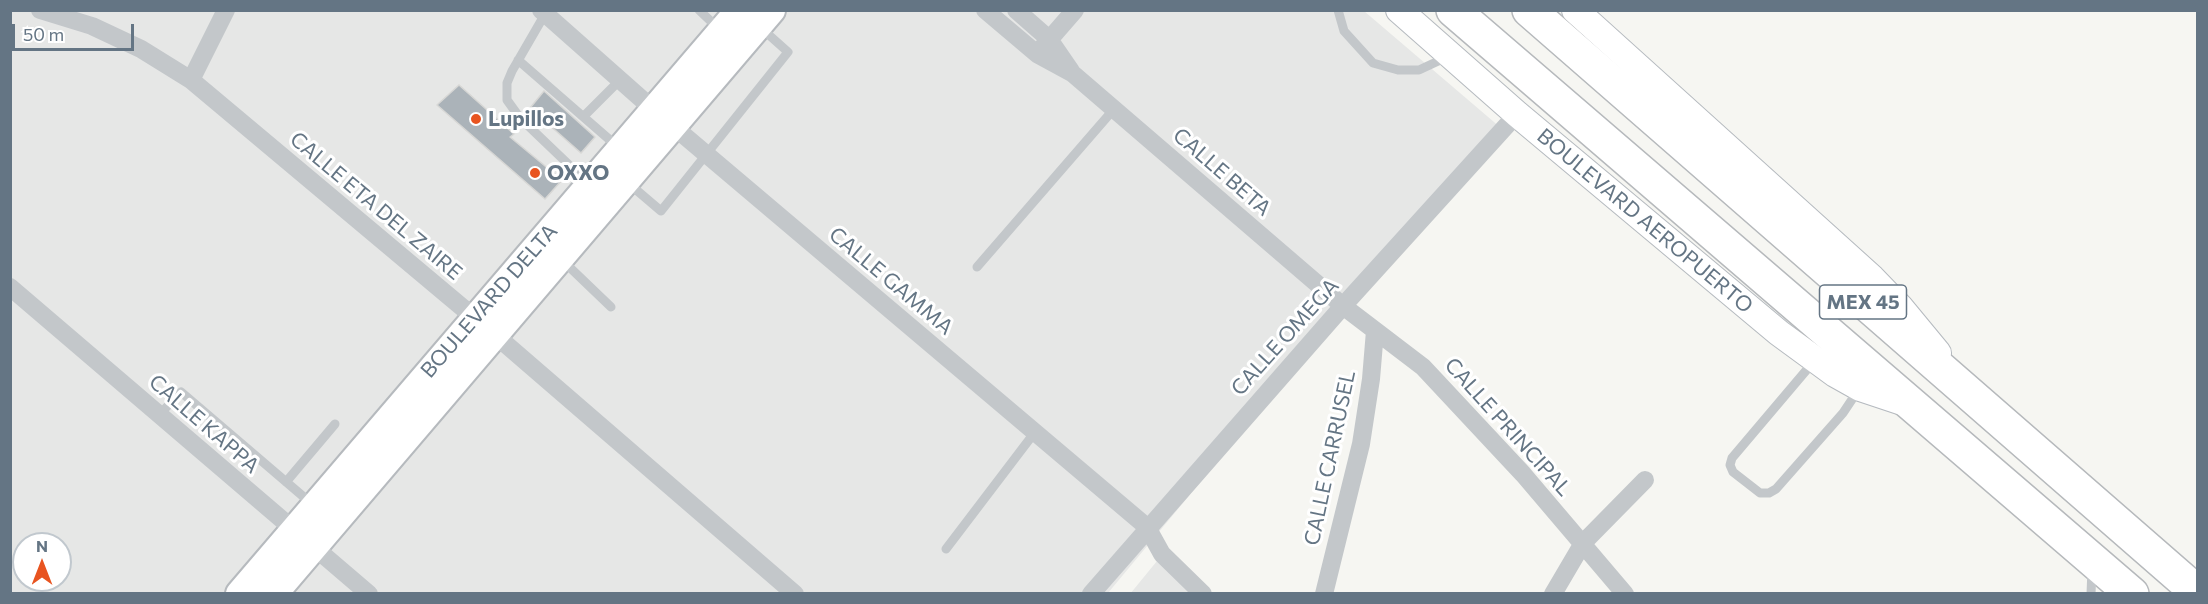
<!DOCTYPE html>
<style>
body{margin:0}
#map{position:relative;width:2208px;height:604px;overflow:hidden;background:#f6f6f2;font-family:Commissioner,sans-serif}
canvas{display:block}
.frame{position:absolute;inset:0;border:12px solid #647584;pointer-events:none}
.north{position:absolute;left:12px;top:532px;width:60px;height:60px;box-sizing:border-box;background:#fff;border:2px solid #c1c8ce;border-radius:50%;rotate:0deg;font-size:16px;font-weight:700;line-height:24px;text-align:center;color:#647584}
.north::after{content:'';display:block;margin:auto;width:21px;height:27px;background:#e85420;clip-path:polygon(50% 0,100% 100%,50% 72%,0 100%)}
.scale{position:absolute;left:12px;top:24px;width:122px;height:27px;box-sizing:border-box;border:3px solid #647584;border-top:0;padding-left:8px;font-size:18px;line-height:21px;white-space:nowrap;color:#647584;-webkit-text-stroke:4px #fff;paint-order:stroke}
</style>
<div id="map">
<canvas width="2208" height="604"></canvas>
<div class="frame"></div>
<div class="north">N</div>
<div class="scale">50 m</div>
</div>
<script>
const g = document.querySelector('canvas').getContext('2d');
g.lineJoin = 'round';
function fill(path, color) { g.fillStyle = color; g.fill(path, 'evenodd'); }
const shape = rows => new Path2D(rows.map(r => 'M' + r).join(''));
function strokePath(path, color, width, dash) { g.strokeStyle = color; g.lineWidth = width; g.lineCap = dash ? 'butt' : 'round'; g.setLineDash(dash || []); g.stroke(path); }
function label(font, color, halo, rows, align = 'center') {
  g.font = font + ' Commissioner,sans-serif'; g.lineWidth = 6; g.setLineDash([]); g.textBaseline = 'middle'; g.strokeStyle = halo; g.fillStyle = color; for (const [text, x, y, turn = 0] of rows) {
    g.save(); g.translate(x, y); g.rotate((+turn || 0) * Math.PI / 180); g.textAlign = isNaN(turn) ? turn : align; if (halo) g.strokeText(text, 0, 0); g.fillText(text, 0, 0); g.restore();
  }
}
const built = shape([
 [10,11,1364,11,1501,128,1348,305,1108,593,11,593],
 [24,544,60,544,60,580,24,580],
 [1157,561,1195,594,1130,594]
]);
const building = shape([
 [459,85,514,134,510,137,562,180,545,199,437,105,459,85],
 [544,91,595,137,581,153,530,108,544,91]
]);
const lane = shape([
 [699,10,720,30],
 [1338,10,1344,31,1373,63,1398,70,1419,70,1449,56],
 [545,14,512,71,507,83,507,100,520,118,589,184],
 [518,60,618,147],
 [584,116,620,80],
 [627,182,661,211,788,52,760,27],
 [562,260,611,307],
 [977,267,1114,109],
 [1815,360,1732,458,1730,465,1733,472,1760,493,1769,493,1776,489,1843,413,1859,389],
 [159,415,181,392,312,504],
 [286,482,335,424],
 [946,549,1035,432],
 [2091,594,2092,569]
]);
const street = shape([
 [40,10,92,26,141,49,191,80,494,334,795,594],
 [541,10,654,110,1147,527,1162,554,1203,594],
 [985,10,1037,54,1072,73,1343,306,1423,367,1523,474,1625,594],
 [1016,10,1049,39,1071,71],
 [1042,48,1075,10],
 [191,80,226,10],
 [10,287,369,594],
 [1091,594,1343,306,1517,114],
 [1324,594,1361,444,1371,379,1375,331],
 [1553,594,1583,543,1645,480]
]);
const secondary = shape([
 [1399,10,1517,114,1779,333,1835,374,1860,388,1905,403],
 [1575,10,1872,278,1900,307,1938,353]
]);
const primary = shape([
 [240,594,740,10],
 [273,594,771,10]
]);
const highway = shape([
 [1453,10,2132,594],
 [1529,10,2198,593]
]);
const markers = [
 [476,119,6,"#e85420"],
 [535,173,6,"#e85420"]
];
const shields = [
 [1863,302,87]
];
const shieldNames = [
 ["MEX 45",1863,302]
];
const poiNames = [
 ["Lupillos",488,119],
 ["OXXO",547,173]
];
const streetNames = [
 ["CALLE BETA",1222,172,41],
 ["CALLE ETA DEL ZAIRE",376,206,40],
 ["BOULEVARD AEROPUERTO",1645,221,40],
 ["CALLE GAMMA",891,281,40],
 ["BOULEVARD DELTA",489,301,-49],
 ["CALLE OMEGA",1285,337,-48],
 ["CALLE KAPPA",204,424,41],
 ["CALLE PRINCIPAL",1508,427,48],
 ["CALLE CARRUSEL",1330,458,-78]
];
fill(built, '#e6e7e6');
fill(building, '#abb3b9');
strokePath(building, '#d7d7d5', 1.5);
strokePath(secondary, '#b5babf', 28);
strokePath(primary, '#b6babe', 32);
strokePath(highway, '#b6b9bc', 36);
strokePath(lane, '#c3c7ca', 9);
strokePath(street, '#c3c7ca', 18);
strokePath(secondary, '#fff', 26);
strokePath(primary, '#fff', 28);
strokePath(highway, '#fff', 33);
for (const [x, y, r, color] of markers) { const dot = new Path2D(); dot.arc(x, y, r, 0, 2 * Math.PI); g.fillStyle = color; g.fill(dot); strokePath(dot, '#fff', 2); }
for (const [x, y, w] of shields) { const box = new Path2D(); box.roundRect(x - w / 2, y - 17, w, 34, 4.5); g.fillStyle = '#fff'; g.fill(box); strokePath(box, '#647584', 1.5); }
label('bold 20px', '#647584', null, shieldNames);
label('bold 21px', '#647584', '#fff', poiNames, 'left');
label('21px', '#647584', '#fff', streetNames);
</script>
